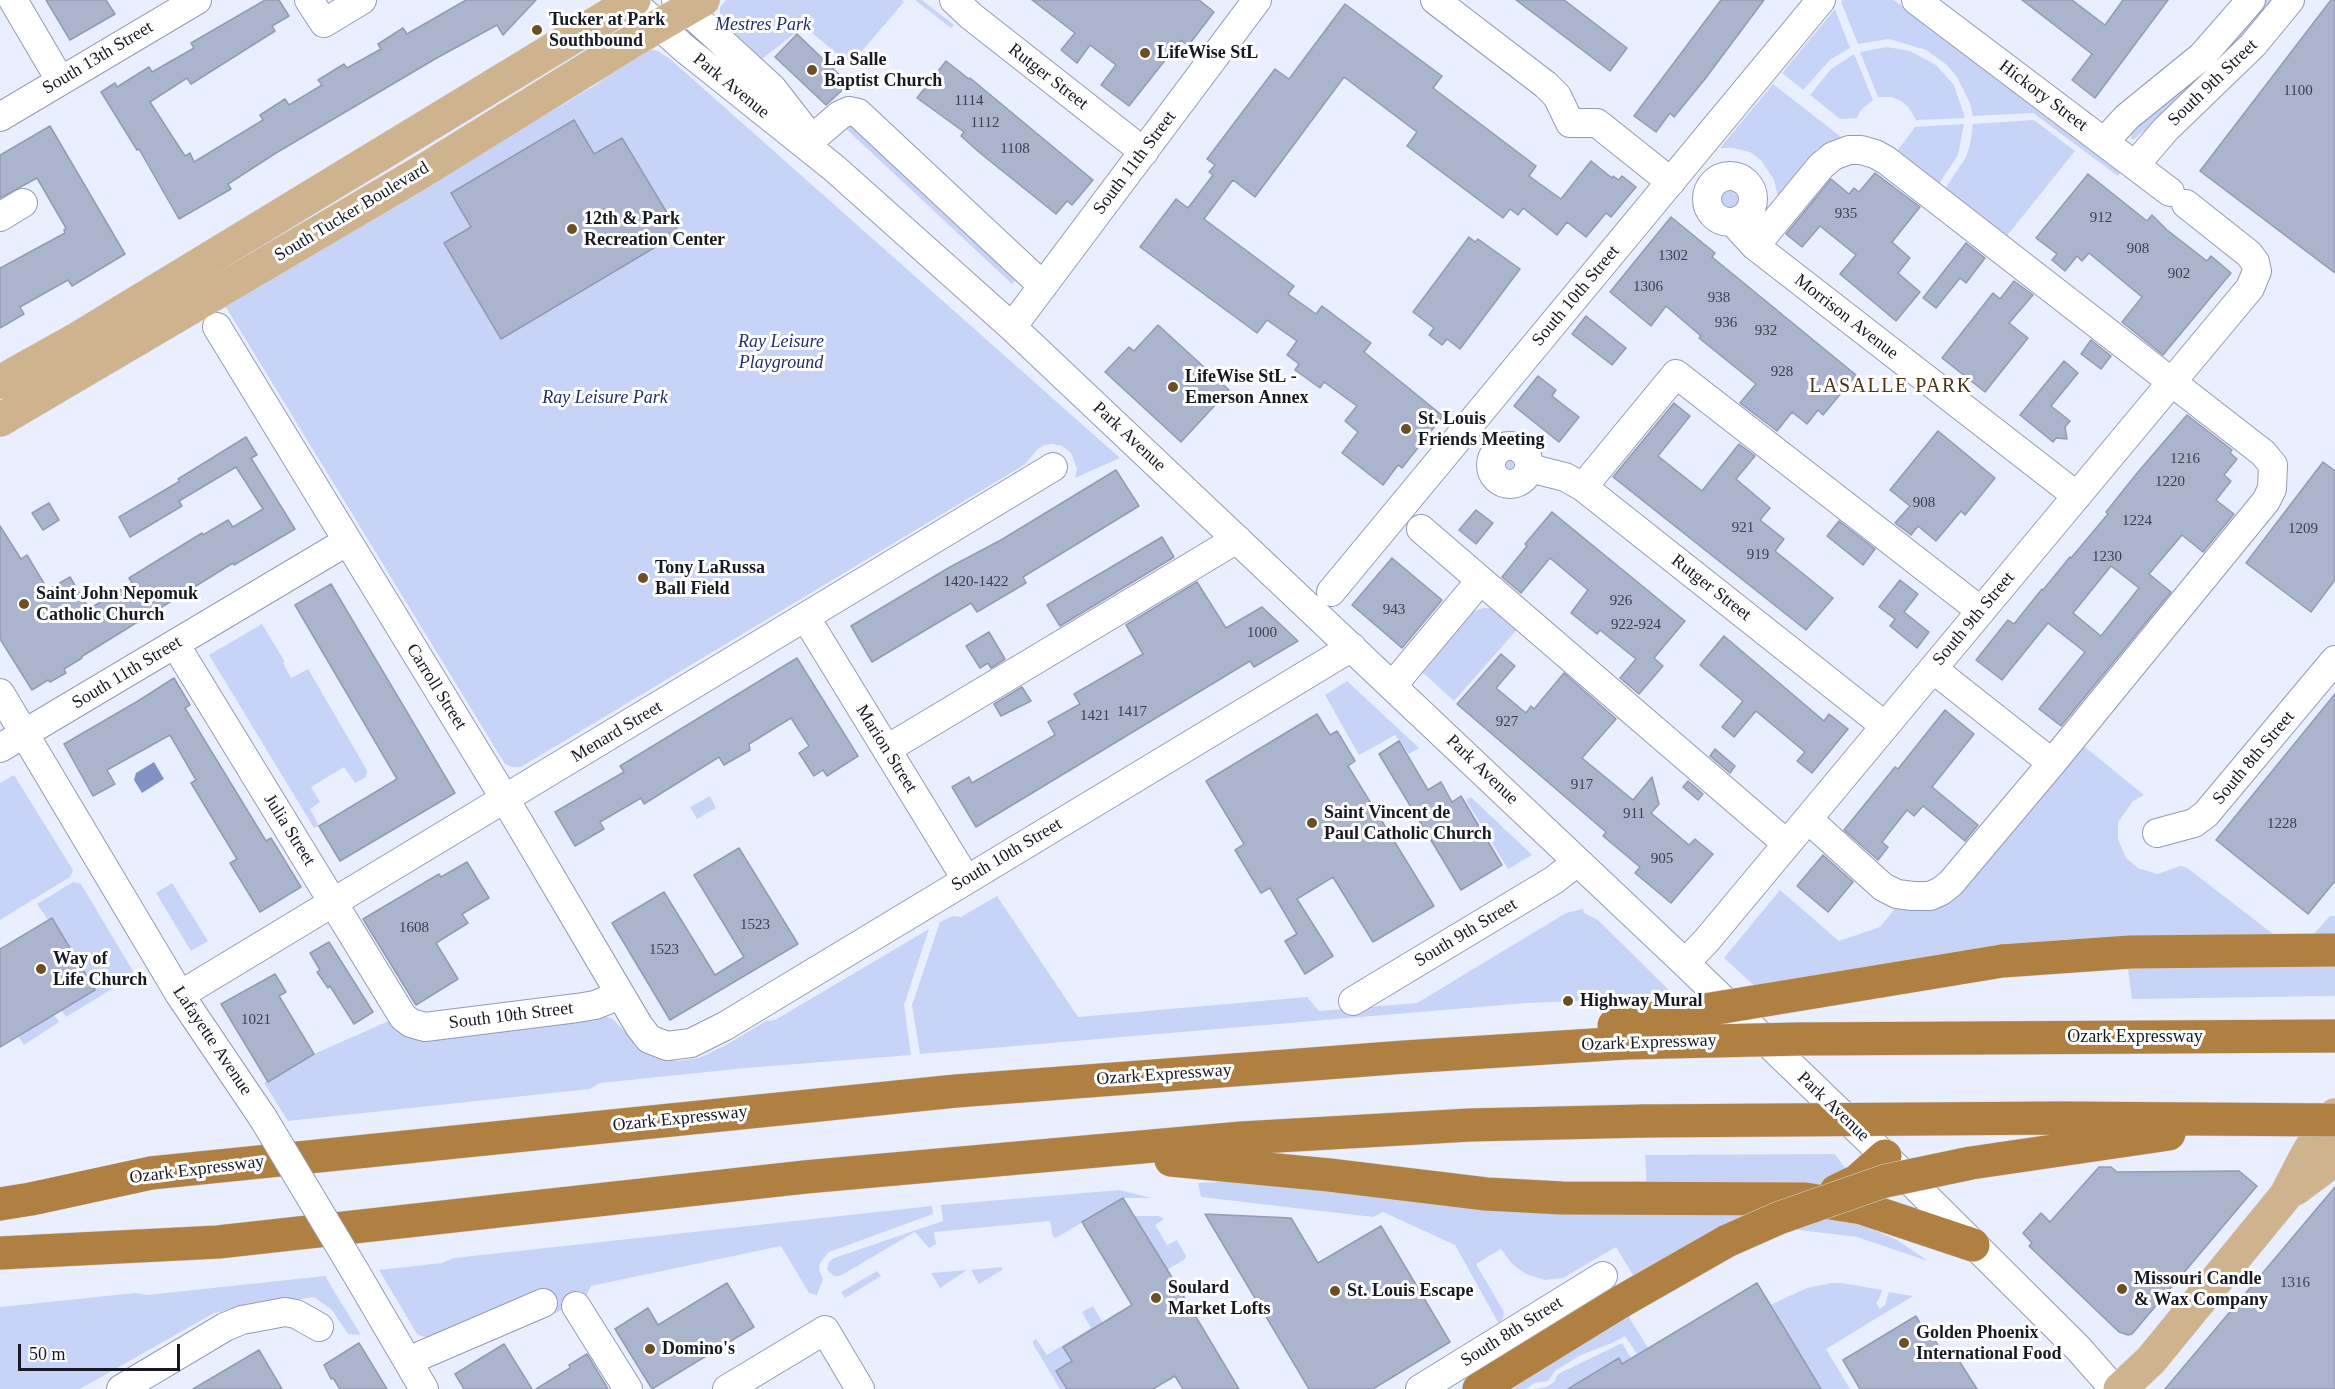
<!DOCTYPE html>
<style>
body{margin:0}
#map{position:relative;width:2335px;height:1389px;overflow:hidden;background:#e9efff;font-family:"Times New Roman",serif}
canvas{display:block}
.scale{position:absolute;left:18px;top:1344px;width:162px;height:27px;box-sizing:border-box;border:3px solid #171a23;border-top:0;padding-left:8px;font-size:18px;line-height:21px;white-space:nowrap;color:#171a23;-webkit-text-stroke:4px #fff;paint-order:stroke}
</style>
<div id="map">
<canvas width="2335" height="1389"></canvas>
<div class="scale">50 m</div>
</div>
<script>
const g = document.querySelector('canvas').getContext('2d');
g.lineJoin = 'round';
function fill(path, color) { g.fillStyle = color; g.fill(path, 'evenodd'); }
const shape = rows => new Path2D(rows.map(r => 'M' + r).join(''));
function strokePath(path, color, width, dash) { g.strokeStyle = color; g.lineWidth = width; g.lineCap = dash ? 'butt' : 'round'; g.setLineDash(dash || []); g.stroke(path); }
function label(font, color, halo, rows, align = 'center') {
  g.font = font + ' "Times New Roman",serif'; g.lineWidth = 6; g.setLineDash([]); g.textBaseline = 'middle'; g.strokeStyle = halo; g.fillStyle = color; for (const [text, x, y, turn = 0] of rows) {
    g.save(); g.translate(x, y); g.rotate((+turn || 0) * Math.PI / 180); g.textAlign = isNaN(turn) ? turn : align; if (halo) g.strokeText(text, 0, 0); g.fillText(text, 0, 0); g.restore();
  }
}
const green = shape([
 [726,0,902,0,904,2,850,65,804,26,762,59,723,22,720,17,720,7],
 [915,0,922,0,954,25,951,28],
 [1843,0,1894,0,2120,173,2118,176,2033,113,1973,116,1970,103,1957,77,1947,65,1926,50,1889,39,1858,44,1841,2],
 [2266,0,2278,0,2192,92,2134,139,2131,139,2132,131,2234,37],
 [1835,9,1850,48,1830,60,1803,90,1782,73],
 [1887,47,1910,51,1936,65,1954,85,1965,118,1916,120,1908,107,1901,101,1892,97,1878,97,1860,52],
 [646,48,658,51,670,59,1120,458,1075,478,1077,469,1071,453,1062,446,1053,444,1045,445,1038,449,1024,465,521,767,512,767,505,764,224,304,249,291,596,85],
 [1854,54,1873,100,1861,110,1857,118,1840,119,1810,95,1831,69],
 [1773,84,1850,144,1818,148,1778,197,1774,180,1761,160,1750,152,1733,148,1720,148],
 [2034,120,2075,151,2002,242,1941,195,1966,157,1970,145,1973,124],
 [847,123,1019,277,1012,284,842,125],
 [1964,124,1958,155,1935,190,1892,158,1915,127],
 '1718 198a12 12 0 1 1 24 0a12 12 0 1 1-24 0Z',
 '1498 464a11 11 0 1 1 22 0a11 11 0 1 1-22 0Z',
 [1483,608,1497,608,1522,624,1454,701,1420,670,1470,613],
 [262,624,285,662,283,663,291,678,308,669,367,770,366,777,355,783,344,767,311,787,320,802,310,809,319,826,314,828,209,655],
 [1347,681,1419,748,1409,754,1395,735,1359,755,1325,695],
 [2080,743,2144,795,2133,801,2118,822,2118,839,2126,858,2138,868,2157,874,2180,866,2186,867,2277,937,1760,991,1724,958,1780,890,1839,941,1880,927,1898,905,1948,901],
 [14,775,73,870,70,877,0,920,0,783],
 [710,796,716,808,697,819,690,807],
 [1471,797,1532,855,1508,869,1466,800],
 [73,882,81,884,133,971,130,978,66,1017,61,1010,95,990,52,918,48,920,37,904],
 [172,883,208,941,191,951,156,893],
 [997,896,1078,1017,1307,997,1319,1011,1417,1003,1566,913,1583,909,1584,913,1598,920,1676,997,1527,1003,920,1054,912,1005,940,922,953,916,961,917],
 [2330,916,2335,916,2335,937,2312,936],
 [929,929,904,1005,911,1055,746,1068,600,1083,590,1089,288,1121,264,1083,314,1054,391,1020,608,1017,613,1019,641,1049,657,1057,678,1061,699,1058,726,1045,766,1021,775,1020],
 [2335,960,2335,996,2132,999,2127,962],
 [54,1015,59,1022,24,1045,18,1036],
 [1835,1154,1851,1176,1817,1188,1647,1188,1645,1155],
 [1240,1181,1760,1211,1682,1248,1634,1277,1616,1247,1563,1278,1545,1280,1526,1274,1512,1264,1501,1249,1476,1264,1504,1312,1503,1318,1499,1324,1455,1245,1383,1212,1373,1217,1201,1197,1198,1183],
 [1120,1190,1151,1198,1123,1198,1056,1238,1053,1237,1050,1221,934,1232,936,1244,929,1248,915,1232,840,1276,834,1276,827,1270,829,1262,834,1258,943,1221,941,1205],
 [932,1206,933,1214,829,1252,820,1263,819,1270,823,1279,817,1295,809,1293,781,1246,591,1286,585,1298,546,1318,542,1313,545,1291,426,1338,417,1334,379,1270,442,1263,454,1258],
 [1836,1212,1863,1219,1862,1225,1897,1240,1928,1261,1857,1237,1791,1229],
 [1134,1216,1159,1216,1164,1219,1155,1225,1167,1245,1177,1240,1186,1256,1185,1259,1167,1270],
 [1002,1267,1002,1270,979,1284,971,1270],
 [967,1270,940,1288,931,1273],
 [877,1271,881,1276,845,1298,841,1292],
 [325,1276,361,1335,348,1334,332,1310,314,1297,214,1313,80,1389,0,1389,0,1307,136,1293,147,1295],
 [1831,1283,1842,1283,1882,1290,1879,1299,1876,1303,1880,1309,1885,1305,1889,1292,1913,1296,1826,1349,1850,1389,1821,1389,1770,1305,1807,1288],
 [1093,1306,1103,1323,1063,1347,1072,1361,1056,1371,1067,1389,1060,1389,1033,1344,1033,1341,1036,1339,1047,1355,1091,1328,1082,1312],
 [1627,1314,1648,1348,1637,1354,1625,1336,1612,1343,1581,1355,1555,1371,1548,1381,1535,1383,1525,1389,1506,1389],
 [1622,1343,1631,1358,1622,1364,1568,1389,1534,1389,1546,1387,1554,1382,1558,1374]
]);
const water = shape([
 [154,762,164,779,142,793,134,780,136,773]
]);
const building = shape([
 [46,0,106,0,115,14,70,40,46,0],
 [265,0,279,0,289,16,272,26,275,31,191,84,187,78,150,102,185,156,190,153,194,162,263,120,260,115,285,99,289,105,322,85,318,80,344,64,347,68,381,49,378,44,403,28,407,34,466,0,536,0,503,35,497,25,435,59,276,153,228,184,231,189,179,219,139,149,137,150,101,92,115,83,117,87,149,67,152,72,194,48,191,43,265,0],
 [1032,0,1199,0,1214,12,1188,46,1181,40,1129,106,1101,85,1116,65,1090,45,1077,63,1061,50,1075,33,1032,0],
 [1516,0,1564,0,1627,48,1610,71,1516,0],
 [1721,0,1764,0,1705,79,1674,117,1670,113,1656,132,1634,116,1721,0],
 [2022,0,2072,0,2105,25,2123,0,2168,0,2095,98,2072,80,2092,54,2022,0],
 [2331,0,2335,0,2335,273,2200,171,2331,0],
 [1345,4,1442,76,1433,88,1536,166,1529,176,1561,199,1591,161,1612,178,1613,176,1619,180,1622,176,1636,187,1611,217,1606,213,1586,237,1567,222,1557,235,1523,208,1518,215,1510,209,1503,218,1407,146,1417,132,1344,77,1255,197,1233,180,1204,219,1294,286,1288,294,1316,314,1322,306,1371,343,1364,352,1443,416,1402,468,1398,465,1383,485,1342,453,1358,432,1345,421,1357,406,1324,382,1320,388,1295,370,1299,364,1287,355,1297,341,1267,320,1257,333,1140,247,1176,199,1188,208,1213,175,1209,172,1215,165,1207,159,1275,69,1289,79,1345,4],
 [797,34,849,84,826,105,775,57,797,34],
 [946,61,969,79,970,78,1093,180,1072,205,1067,201,1056,214,980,153,961,136,964,132,917,98,946,61],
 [574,120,594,154,622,138,679,233,501,339,444,243,471,227,451,193,574,120],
 [50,126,125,254,72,286,68,280,20,307,24,314,0,328,0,268,65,233,64,230,66,228,37,178,0,198,0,155,50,126],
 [1875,173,1920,207,1892,242,1910,258,1898,273,1920,292,1896,321,1840,274,1856,255,1820,226,1802,247,1786,234,1831,179,1849,194,1854,188,1859,192,1875,173],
 [2088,174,2147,221,2152,215,2167,230,2207,261,2211,256,2231,273,2163,355,2122,322,2142,297,2089,253,2082,261,2077,256,2065,271,2052,260,2057,254,2036,238,2088,174],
 [1671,217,1715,253,1712,257,1856,375,1823,415,1818,410,1807,424,1792,412,1777,431,1740,403,1756,384,1699,338,1701,336,1666,306,1651,326,1610,292,1671,217],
 [1469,237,1475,242,1478,239,1520,269,1460,349,1447,339,1442,345,1429,335,1434,328,1413,312,1469,237],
 [1966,243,1985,258,1966,283,1960,278,1936,308,1923,298,1966,243],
 [2014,281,2033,295,2009,323,2028,338,1985,392,1942,358,1993,293,2000,299,2014,281],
 [1586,316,1626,348,1612,365,1572,334,1586,316],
 [1158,325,1229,390,1181,442,1105,372,1129,347,1134,351,1158,325],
 [2091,340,2111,356,2101,369,2081,354,2091,340],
 [2064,361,2078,373,2051,406,2070,421,2065,427,2067,439,2056,438,2053,442,2020,415,2064,361],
 [1538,376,1556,390,1552,396,1579,417,1559,442,1514,406,1538,376],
 [1674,403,1690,416,1658,456,1702,491,1739,444,1755,456,1736,479,1770,508,1760,520,1784,539,1775,551,1833,598,1806,630,1613,477,1674,403],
 [2187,415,2232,450,2230,453,2237,459,2224,475,2231,481,2216,500,2234,514,2203,552,2182,535,2149,574,2171,592,2061,726,2039,709,2085,652,2048,623,2002,680,1976,660,2008,620,2014,624,2042,589,2043,590,2070,557,2071,558,2108,514,2106,512,2138,472,2187,415],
 [2111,566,2139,588,2101,636,2073,613,2111,566],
 [1938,431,1995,478,1965,515,1961,511,1936,541,1918,526,1911,535,1895,523,1910,506,1890,490,1938,431],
 [246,437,257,455,251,458,295,529,234,565,233,563,81,657,82,658,64,669,66,673,50,682,48,680,32,690,0,639,0,526,21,559,27,555,48,590,70,577,89,609,132,583,129,578,202,533,203,535,228,520,233,527,263,509,236,467,179,501,182,506,130,537,119,517,180,481,178,479,246,437],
 [2323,462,2335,471,2335,580,2311,612,2246,563,2323,462],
 [1116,470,1139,506,1023,577,1026,583,977,612,971,603,872,662,851,626,950,567,1001,540,1116,470],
 [49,503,59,520,43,530,32,513,49,503],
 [1476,510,1493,523,1476,544,1459,530,1476,510],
 [1552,512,1685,621,1654,658,1663,666,1639,694,1620,678,1636,659,1600,630,1597,634,1571,613,1588,590,1550,558,1521,593,1502,577,1527,546,1525,544,1552,512],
 [1839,521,1875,549,1863,565,1827,536,1839,521],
 [1162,537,1174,557,1060,626,1047,605,1162,537],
 [1392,558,1442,600,1402,648,1352,605,1392,558],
 [1900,580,1918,594,1904,612,1929,632,1917,648,1890,626,1895,619,1879,607,1900,580],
 [1197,582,1226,628,1262,607,1298,641,1254,667,1250,661,976,827,952,787,969,777,972,783,1055,735,1048,722,1080,704,1074,694,1143,654,1126,625,1197,582],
 [331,584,455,793,340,861,319,826,397,779,295,605,331,584],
 [989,632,1005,659,991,668,988,663,980,668,966,646,989,632],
 [1724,636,1824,721,1829,714,1848,729,1812,773,1797,761,1805,752,1756,711,1734,737,1722,727,1743,701,1700,665,1724,636],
 [1501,654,1515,666,1496,688,1526,713,1531,706,1534,709,1564,673,1616,719,1582,758,1633,800,1652,777,1659,804,1651,813,1689,845,1695,839,1713,854,1671,903,1635,873,1640,867,1603,836,1606,832,1457,704,1501,654],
 [797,658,858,756,827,776,823,770,814,776,799,753,809,746,791,718,749,744,750,750,724,765,719,757,644,804,641,798,600,822,604,829,575,846,555,812,624,772,620,766,797,658],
 [174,678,190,705,185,708,266,841,271,838,301,887,260,912,230,863,237,859,191,783,196,780,170,735,107,770,115,784,93,796,64,744,138,701,174,678],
 [1022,687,1031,701,1001,716,994,704,1022,687],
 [2335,694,2335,881,2308,914,2216,840,2335,694],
 [1945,710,1974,734,1932,787,1978,825,1965,841,1923,806,1914,816,1907,810,1882,842,1888,847,1878,860,1844,830,1895,767,1898,769,1945,710],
 [1317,714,1330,735,1337,731,1355,761,1348,766,1434,906,1373,942,1333,877,1297,899,1333,956,1305,974,1285,941,1297,934,1270,888,1261,893,1235,850,1244,844,1206,781,1317,714],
 [1399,741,1428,790,1441,782,1452,802,1461,796,1502,865,1461,890,1379,754,1399,741],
 [1715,749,1735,766,1730,773,1710,756,1715,749],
 [1688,781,1703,794,1698,800,1683,787,1688,781],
 [739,848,798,944,670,1020,612,923,664,892,715,975,744,957,694,875,739,848],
 [1823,855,1853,882,1828,912,1797,886,1823,855],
 [467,862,489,898,462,914,468,923,436,943,458,979,416,1005,363,919,439,874,441,877,467,862],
 [52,918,95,990,0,1047,0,949,52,918],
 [329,942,373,1012,354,1024,330,986,328,988,317,972,320,970,310,953,329,942],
 [275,974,286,992,279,996,314,1054,268,1082,221,1004,275,974],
 [2099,1167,2111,1167,2117,1172,2239,1171,2257,1186,2132,1334,2128,1335,2119,1332,2029,1246,2032,1243,2023,1233,2041,1213,2050,1222,2099,1167],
 [2335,1187,2335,1389,2165,1389,2335,1187],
 [1123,1198,1181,1292,1239,1389,1183,1389,1175,1376,1153,1389,1067,1389,1056,1371,1072,1361,1063,1347,1132,1305,1082,1222,1123,1198],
 [1205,1214,1291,1218,1318,1263,1381,1226,1450,1342,1373,1389,1309,1389,1205,1214],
 [727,1283,754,1327,652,1389,615,1329,648,1308,658,1325,727,1283],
 [1757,1283,1821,1389,1568,1389,1619,1358,1622,1364,1757,1283],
 [1916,1316,1924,1330,1928,1328,1947,1361,1956,1356,1977,1389,1860,1389,1843,1360,1916,1316],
 [359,1343,387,1389,340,1389,333,1378,331,1379,324,1365,359,1343],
 [504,1344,532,1389,464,1389,455,1374,504,1344],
 [259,1350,282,1389,193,1389,259,1350],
 [587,1354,608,1389,536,1389,570,1368,569,1365,587,1354]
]);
const minor = shape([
 [13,0,60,80],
 [309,0,324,23,362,0],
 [630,0,685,49,834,168,1012,327,1685,963,1885,1156,2078,1348,2114,1389],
 [676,0,772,88,807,133],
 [954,0,971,16,1144,152],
 [1435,0,1546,85,1557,96,1570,123,1597,123,1671,182],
 [1916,0,2170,192],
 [0,117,197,0],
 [812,139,840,115,849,111,858,113,1043,286],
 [2104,142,2127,117,2202,56,2251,0],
 [2135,165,2166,129,2253,45,2290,0],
 '1707 199a23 23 0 1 1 46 0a23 23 0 1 1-46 0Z',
 [0,217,23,203],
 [1733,222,1755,246,2077,496],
 [1755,246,1821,166,1833,156,1849,150,1861,150,1875,154,1886,160,2263,453,2273,465,2272,489,2266,501,2052,763,1951,883,1941,891,1930,896,1913,896,1897,894,1883,887,1808,819],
 [217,327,505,799,639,1026,649,1039,667,1046,691,1043,725,1026,1352,647],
 [1012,327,1257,0],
 '1491 465a19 19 0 1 1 38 0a19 19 0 1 1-38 0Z',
 [1529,468,1565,477,1583,487,1885,726],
 [1583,487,1676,374,1981,611],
 [1421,529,1787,844],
 [1331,592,1821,0],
 [806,618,966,879],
 [175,644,403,1017,411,1023,425,1027,577,1008,595,1005,620,995],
 [1933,669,2052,763],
 [1393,685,1480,581],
 [0,693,180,995,263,1118],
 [0,748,346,542],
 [887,749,1237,539],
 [2157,833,2194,823,2206,814,2335,660],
 [1685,963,1707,940,2250,288,2257,271,2255,262,2249,254,2186,204],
 [180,995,1053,467],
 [1353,1001,1554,880,1577,862],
 [356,1273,424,1389],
 [576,1306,628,1389],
 [408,1361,543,1303],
 [121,1389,225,1327,242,1320,285,1312,296,1314,319,1327],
 [727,1389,825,1330,860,1389],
 [1420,1389,1603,1276]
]);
const major = shape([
 [0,382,75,340,634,0],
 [0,420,423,171,639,37,703,0],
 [2295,1189,2322,1169,2335,1156],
 [2120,1389,2151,1360,2286,1195,2305,1158,2321,1131,2335,1115]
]);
const highway = shape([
 [2002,961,2130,952,2335,950],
 [1171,1160,1329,1175,1486,1194,1562,1198,1805,1199,1862,1208,1973,1245],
 [1836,1191,1857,1181,1885,1156],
 [0,1204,31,1199,151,1173,956,1091,1405,1057,1625,1043],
 [0,1253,218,1242,805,1177,1242,1138,1470,1125,1644,1121],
 [1479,1389,1622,1301]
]);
const minorBridge = shape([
 [263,1118,356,1273]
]);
const highwayBridge = shape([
 [1614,1025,2002,961],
 [1625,1043,1799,1039,2335,1036],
 [1644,1121,2060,1118,2335,1120],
 [1622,1301,1727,1241,1779,1218,1885,1181,1971,1163,2169,1134]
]);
const markers = [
 [537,30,6,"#6e4f24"],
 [1145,53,6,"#6e4f24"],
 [812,70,6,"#6e4f24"],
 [572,229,6,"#6e4f24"],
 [1173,387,6,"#6e4f24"],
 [1406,429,6,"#6e4f24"],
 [643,578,6,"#6e4f24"],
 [24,604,6,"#6e4f24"],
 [1312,823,6,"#6e4f24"],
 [41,969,6,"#6e4f24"],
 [1568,1001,6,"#6e4f24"],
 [2122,1289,6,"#6e4f24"],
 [1335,1291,6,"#6e4f24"],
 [1156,1298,6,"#6e4f24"],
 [1904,1343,6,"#6e4f24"],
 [650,1349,6,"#6e4f24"]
];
const numberNames = [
 ["1100",2298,91],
 ["1114",969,101],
 ["1112",985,123],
 ["1108",1015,149],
 ["935",1846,214],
 ["912",2101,218],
 ["908",2138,249],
 ["1302",1673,256],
 ["902",2179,274],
 ["1306",1648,287],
 ["938",1719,298],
 ["936",1726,323],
 ["932",1766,331],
 ["928",1782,372],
 ["1216",2185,459],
 ["1220",2170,482],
 ["908",1924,503],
 ["1224",2137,521],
 ["921",1743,528],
 ["1209",2303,529],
 ["919",1758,555],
 ["1230",2107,557],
 ["1420-1422",976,582],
 ["926",1621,601],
 ["943",1394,610],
 ["922-924",1636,625],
 ["1000",1262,633],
 ["1417",1132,712],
 ["1421",1095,716],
 ["927",1507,722],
 ["917",1582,785],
 ["911",1634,814],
 ["1228",2282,824],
 ["905",1662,859],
 ["1523",755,925],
 ["1608",414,928],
 ["1523",664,950],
 ["1021",256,1020],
 ["1316",2295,1283]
];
const poiNames = [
 ["Tucker at Park",549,20],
 ["Southbound",549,41],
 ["LifeWise StL",1157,53],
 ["La Salle",824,60],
 ["Baptist Church",824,81],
 ["12th & Park",584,219],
 ["Recreation Center",584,240],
 ["LifeWise StL -",1185,377],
 ["Emerson Annex",1185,398],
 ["St. Louis",1418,419],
 ["Friends Meeting",1418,440],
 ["Tony LaRussa",655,568],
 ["Ball Field",655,589],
 ["Saint John Nepomuk",36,594],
 ["Catholic Church",36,615],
 ["Saint Vincent de",1324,813],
 ["Paul Catholic Church",1324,834],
 ["Way of",53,959],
 ["Life Church",53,980],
 ["Highway Mural",1580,1001],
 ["Missouri Candle",2134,1279],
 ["& Wax Company",2134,1300],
 ["Soulard",1168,1288],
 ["Market Lofts",1168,1309],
 ["St. Louis Escape",1347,1291],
 ["Golden Phoenix",1916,1333],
 ["International Food",1916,1354],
 ["Domino's",662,1349]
];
const parkNames = [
 ["Mestres Park",763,25],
 ["Ray Leisure",781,342],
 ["Playground",781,363],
 ["Ray Leisure Park",605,398]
];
const streetNames = [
 ["South 13th Street",98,58,-31],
 ["Rutger Street",1048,77,38],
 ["South 9th Street",2213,83,-44],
 ["Park Avenue",731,86,39],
 ["Hickory Street",2043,96,37],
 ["South 11th Street",1135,163,-53],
 ["South Tucker Boulevard",352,212,-31],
 ["South 10th Street",1576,296,-50],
 ["Morrison Avenue",1846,317,38],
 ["Park Avenue",1129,437,43],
 ["Rutger Street",1711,588,38],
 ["South 9th Street",1974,619,-50],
 ["South 11th Street",127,673,-31],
 ["Carroll Street",436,687,58],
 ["Menard Street",617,732,-31],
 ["Marion Street",886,749,58],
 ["South 8th Street",2254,758,-50],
 ["Park Avenue",1482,770,44],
 ["Julia Street",289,830,58],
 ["South 10th Street",1007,855,-31],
 ["South 9th Street",1466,933,-31],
 ["South 10th Street",511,1016,-7],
 ["Ozark Expressway",2135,1037],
 ["Lafayette Avenue",212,1041,56],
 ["Ozark Expressway",1649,1043,-2],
 ["Ozark Expressway",1164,1075,-4],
 ["Park Avenue",1833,1107,44],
 ["Ozark Expressway",680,1119,-6],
 ["Ozark Expressway",197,1170,-7],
 ["South 8th Street",1512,1332,-32]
];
const neighbourhoodNames = [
 ["LASALLE PARK",1891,387]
];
fill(green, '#c8d4f7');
fill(water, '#8091c3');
fill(building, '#abb4cd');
strokePath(building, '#929bb3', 1.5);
strokePath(minor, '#929bb3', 30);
strokePath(major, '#d1d1d3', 34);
strokePath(highway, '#d1d1d3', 34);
strokePath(minor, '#fff', 28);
strokePath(major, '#cfb38e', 33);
strokePath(highway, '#af8042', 33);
strokePath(minorBridge, '#929bb3', 30, []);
strokePath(highwayBridge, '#d1d1d3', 34, []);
strokePath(minorBridge, '#fff', 28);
strokePath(highwayBridge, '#af8042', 33);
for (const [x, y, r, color] of markers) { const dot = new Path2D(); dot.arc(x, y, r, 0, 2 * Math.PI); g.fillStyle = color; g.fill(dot); strokePath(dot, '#fff', 2); }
label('15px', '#3c404e', null, numberNames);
label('bold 18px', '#171a23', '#fff', poiNames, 'left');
label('italic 18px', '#202f6c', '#fff', parkNames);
label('18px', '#171a23', '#fff', streetNames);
g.letterSpacing = '1.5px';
label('20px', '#4c3412', '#fff', neighbourhoodNames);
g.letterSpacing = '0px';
</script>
